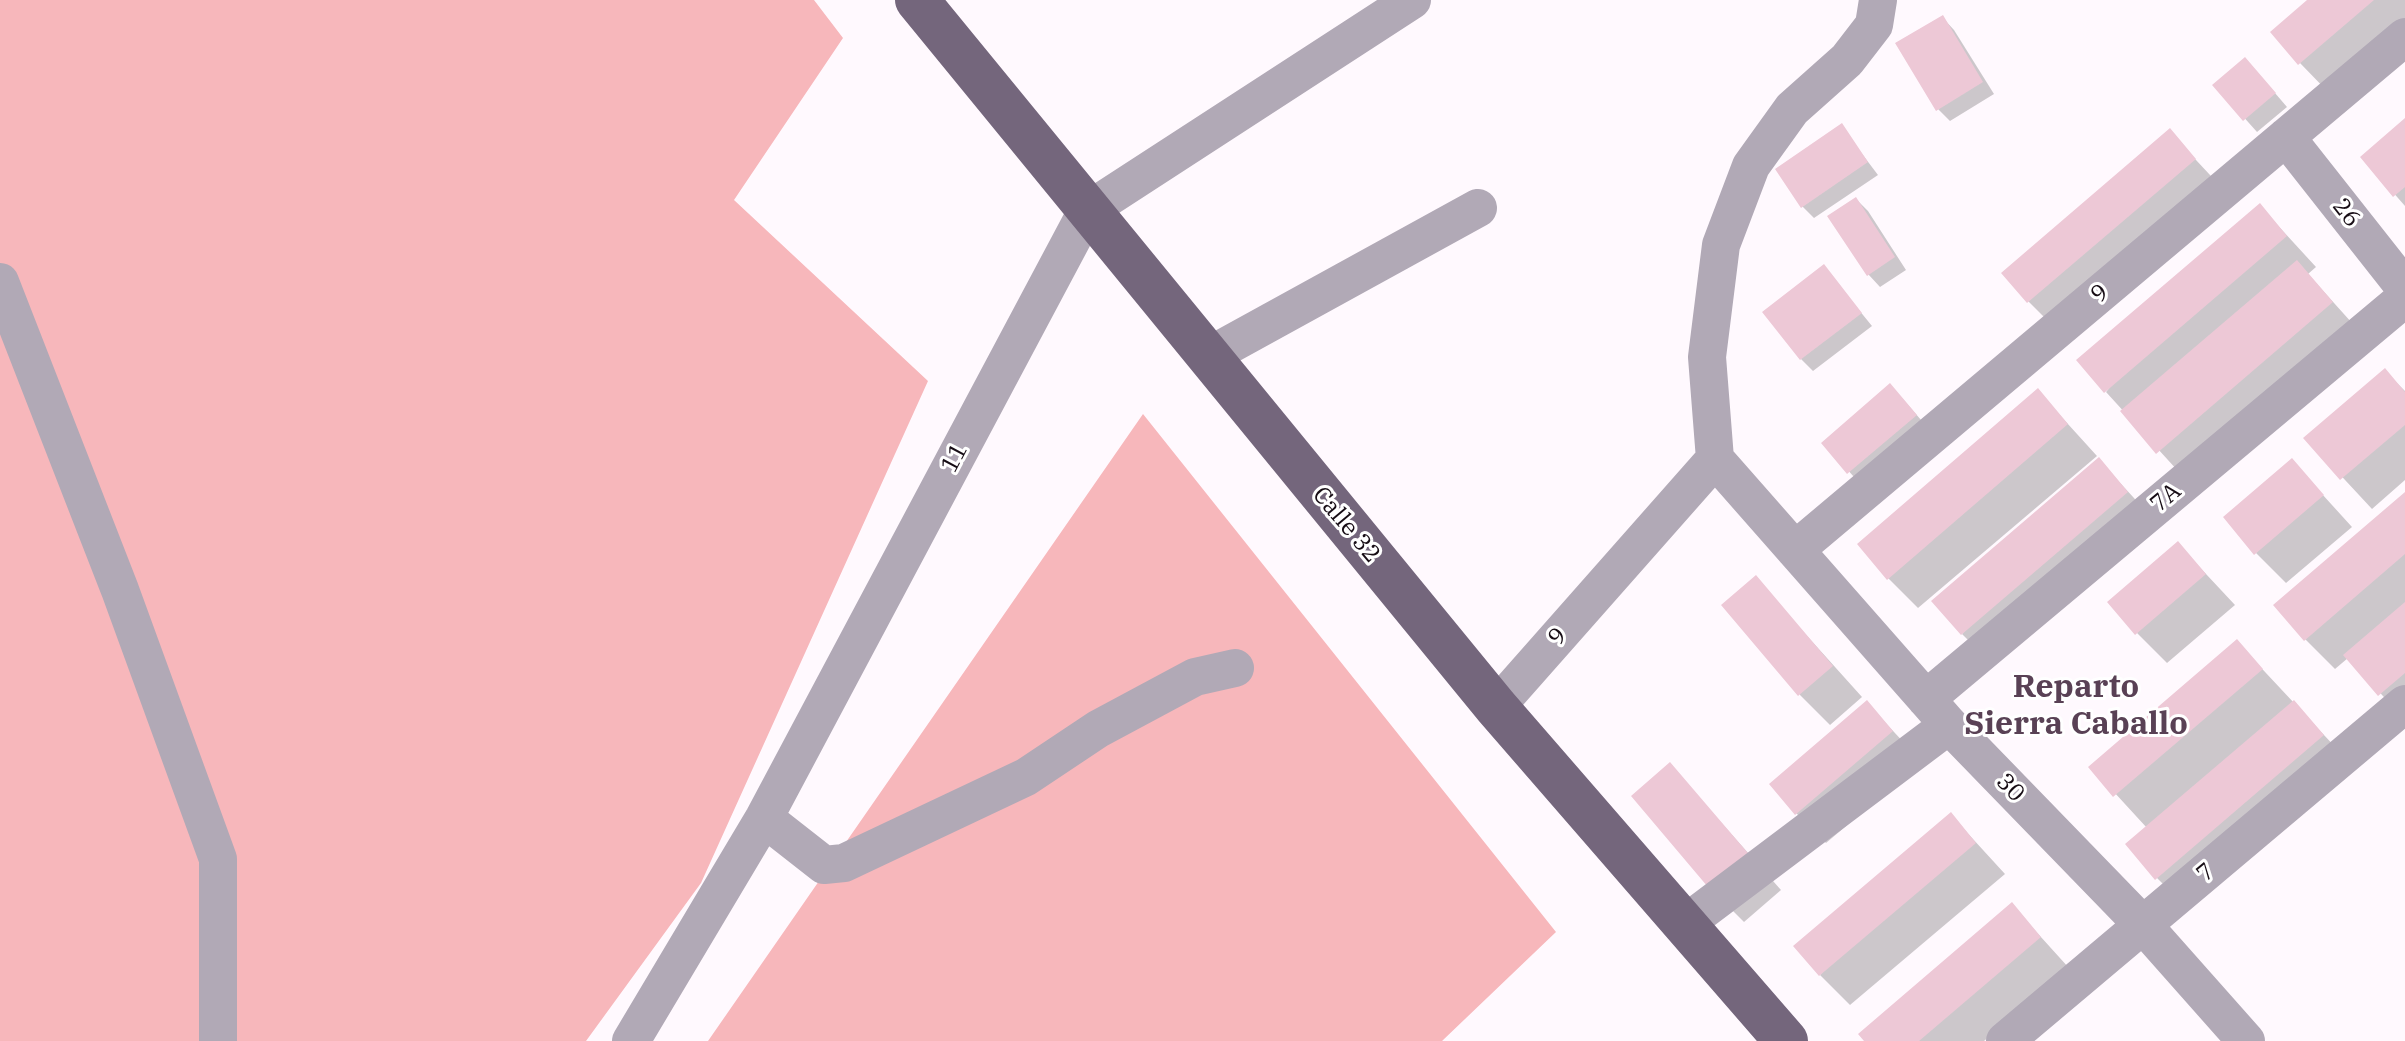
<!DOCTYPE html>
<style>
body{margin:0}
canvas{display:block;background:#fff9fe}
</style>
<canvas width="2405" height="1041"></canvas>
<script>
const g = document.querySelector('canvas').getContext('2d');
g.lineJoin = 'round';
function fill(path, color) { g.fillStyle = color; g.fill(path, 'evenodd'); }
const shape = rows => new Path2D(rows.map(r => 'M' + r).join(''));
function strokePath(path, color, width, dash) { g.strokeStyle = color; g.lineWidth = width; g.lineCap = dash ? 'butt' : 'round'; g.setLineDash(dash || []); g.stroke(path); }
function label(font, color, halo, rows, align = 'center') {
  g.font = font + ' "IBM Plex Serif",serif'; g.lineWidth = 6; g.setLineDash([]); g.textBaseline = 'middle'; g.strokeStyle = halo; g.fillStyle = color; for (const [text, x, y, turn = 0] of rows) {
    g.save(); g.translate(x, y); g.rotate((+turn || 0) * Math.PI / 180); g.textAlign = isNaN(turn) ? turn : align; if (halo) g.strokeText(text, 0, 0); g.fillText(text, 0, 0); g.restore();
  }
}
const green = shape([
 [0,0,814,0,843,38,734,200,928,381,701,883,586,1041,0,1041],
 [1143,414,1556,932,1442,1041,708,1041]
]);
const shadow = shape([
 [2311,0,2405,0,2405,29,2330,94,2300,63],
 [1942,17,1954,30,1994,94,1950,121,1938,109],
 [2257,72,2287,107,2257,132,2215,85],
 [2405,121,2405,206,2362,157],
 [1841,126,1878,175,1814,218,1802,206],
 [2169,131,2224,190,2058,331,2028,301],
 [1856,199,1868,211,1906,270,1880,287,1868,274],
 [2260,206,2316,267,2308,274,2361,333,2188,482,2106,392],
 [1824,267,1872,326,1813,371,1801,359],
 [2385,371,2405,391,2405,480,2372,509,2306,438],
 [2038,391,2097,456,1918,608,1888,578],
 [1902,398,1928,428,1861,485,1824,443],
 [2099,460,2157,523,1992,664,1962,634],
 [2292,461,2352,527,2286,583,2256,553],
 [2405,495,2405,720,2348,658,2335,669,2305,639],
 [2178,544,2235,605,2167,663,2137,633],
 [1755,578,1862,697,1830,725,1800,695],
 [2237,642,2353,766,2187,908,2157,878,2147,828,2091,767],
 [1867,703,1922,762,1826,843,1796,813],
 [1670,765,1781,890,1744,922,1714,892],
 [1951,815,2005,874,1850,1005,1820,975],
 [2012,905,2069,968,1984,1041,1867,1041]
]);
const building = shape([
 [2307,0,2374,0,2298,65,2270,32],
 [1943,15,1983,82,1936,111,1895,43],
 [2245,57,2276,93,2243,121,2212,85],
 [2405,118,2405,187,2393,197,2360,157],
 [1842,123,1868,162,1801,208,1775,169],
 [2170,128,2196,159,2027,303,2001,273],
 [1856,197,1895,257,1867,276,1827,216],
 [2260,203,2287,236,2104,393,2076,360],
 [2297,260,2333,302,2156,454,2120,411],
 [1824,264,1862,313,1800,360,1762,312],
 [2385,368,2405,392,2405,425,2340,480,2303,438],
 [1890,383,1917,415,1847,474,1821,443],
 [2038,388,2068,424,1887,580,1857,544],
 [2099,457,2128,492,1961,635,1931,601],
 [2292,458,2324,495,2254,555,2223,517],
 [2405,492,2405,554,2304,641,2273,605],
 [2178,541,2206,574,2135,635,2107,602],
 [1756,575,1833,666,1798,696,1721,605],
 [2405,602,2405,673,2378,696,2343,655],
 [2237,639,2263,669,2113,797,2088,767],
 [1867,700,1893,731,1795,815,1769,784],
 [2294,700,2324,735,2155,880,2125,844],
 [1670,762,1753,859,1713,893,1631,796],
 [1951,812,1976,843,1819,976,1793,946],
 [2012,902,2041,937,1919,1041,1864,1041,1858,1034]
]);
const minor = shape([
 [2286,137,2405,288],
 [0,282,120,590,218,859,218,1041],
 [1207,357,1478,208],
 [1715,459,1949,725,2144,926,2246,1041],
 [1715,459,1707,357,1721,245,1751,166,1792,109,1847,60,1874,25,1878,0],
 [1795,550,2405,37],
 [1926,699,2405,298],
 [1496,707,1715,459],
 [764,818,824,865,844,863,1026,777,1098,729,1195,677,1235,668],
 [1686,923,1949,725],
 [631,1041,764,818,1087,211,1412,0],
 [2005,1041,2405,704]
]);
const major = shape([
 [917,0,1496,707,1786,1041]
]);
const streetNames = [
 ["26",2346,213,52],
 ["9",2100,294,-40],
 ["11",955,458,-62],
 ["7A",2166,498,-40],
 ["Calle 32",1346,525,50],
 ["9",1558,637,-49],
 ["30",2010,788,46],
 ["7",2206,873,-40]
];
const districtNames = [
 ["Reparto",2076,688],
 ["Sierra Caballo",2076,725]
];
fill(green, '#f7b7bb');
fill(shadow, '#0003');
fill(building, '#edc8d6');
strokePath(minor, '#b1a9b6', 38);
strokePath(major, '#74667c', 44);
label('24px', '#160c14', '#fff', streetNames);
label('bold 32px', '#594155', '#fff', districtNames);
</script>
